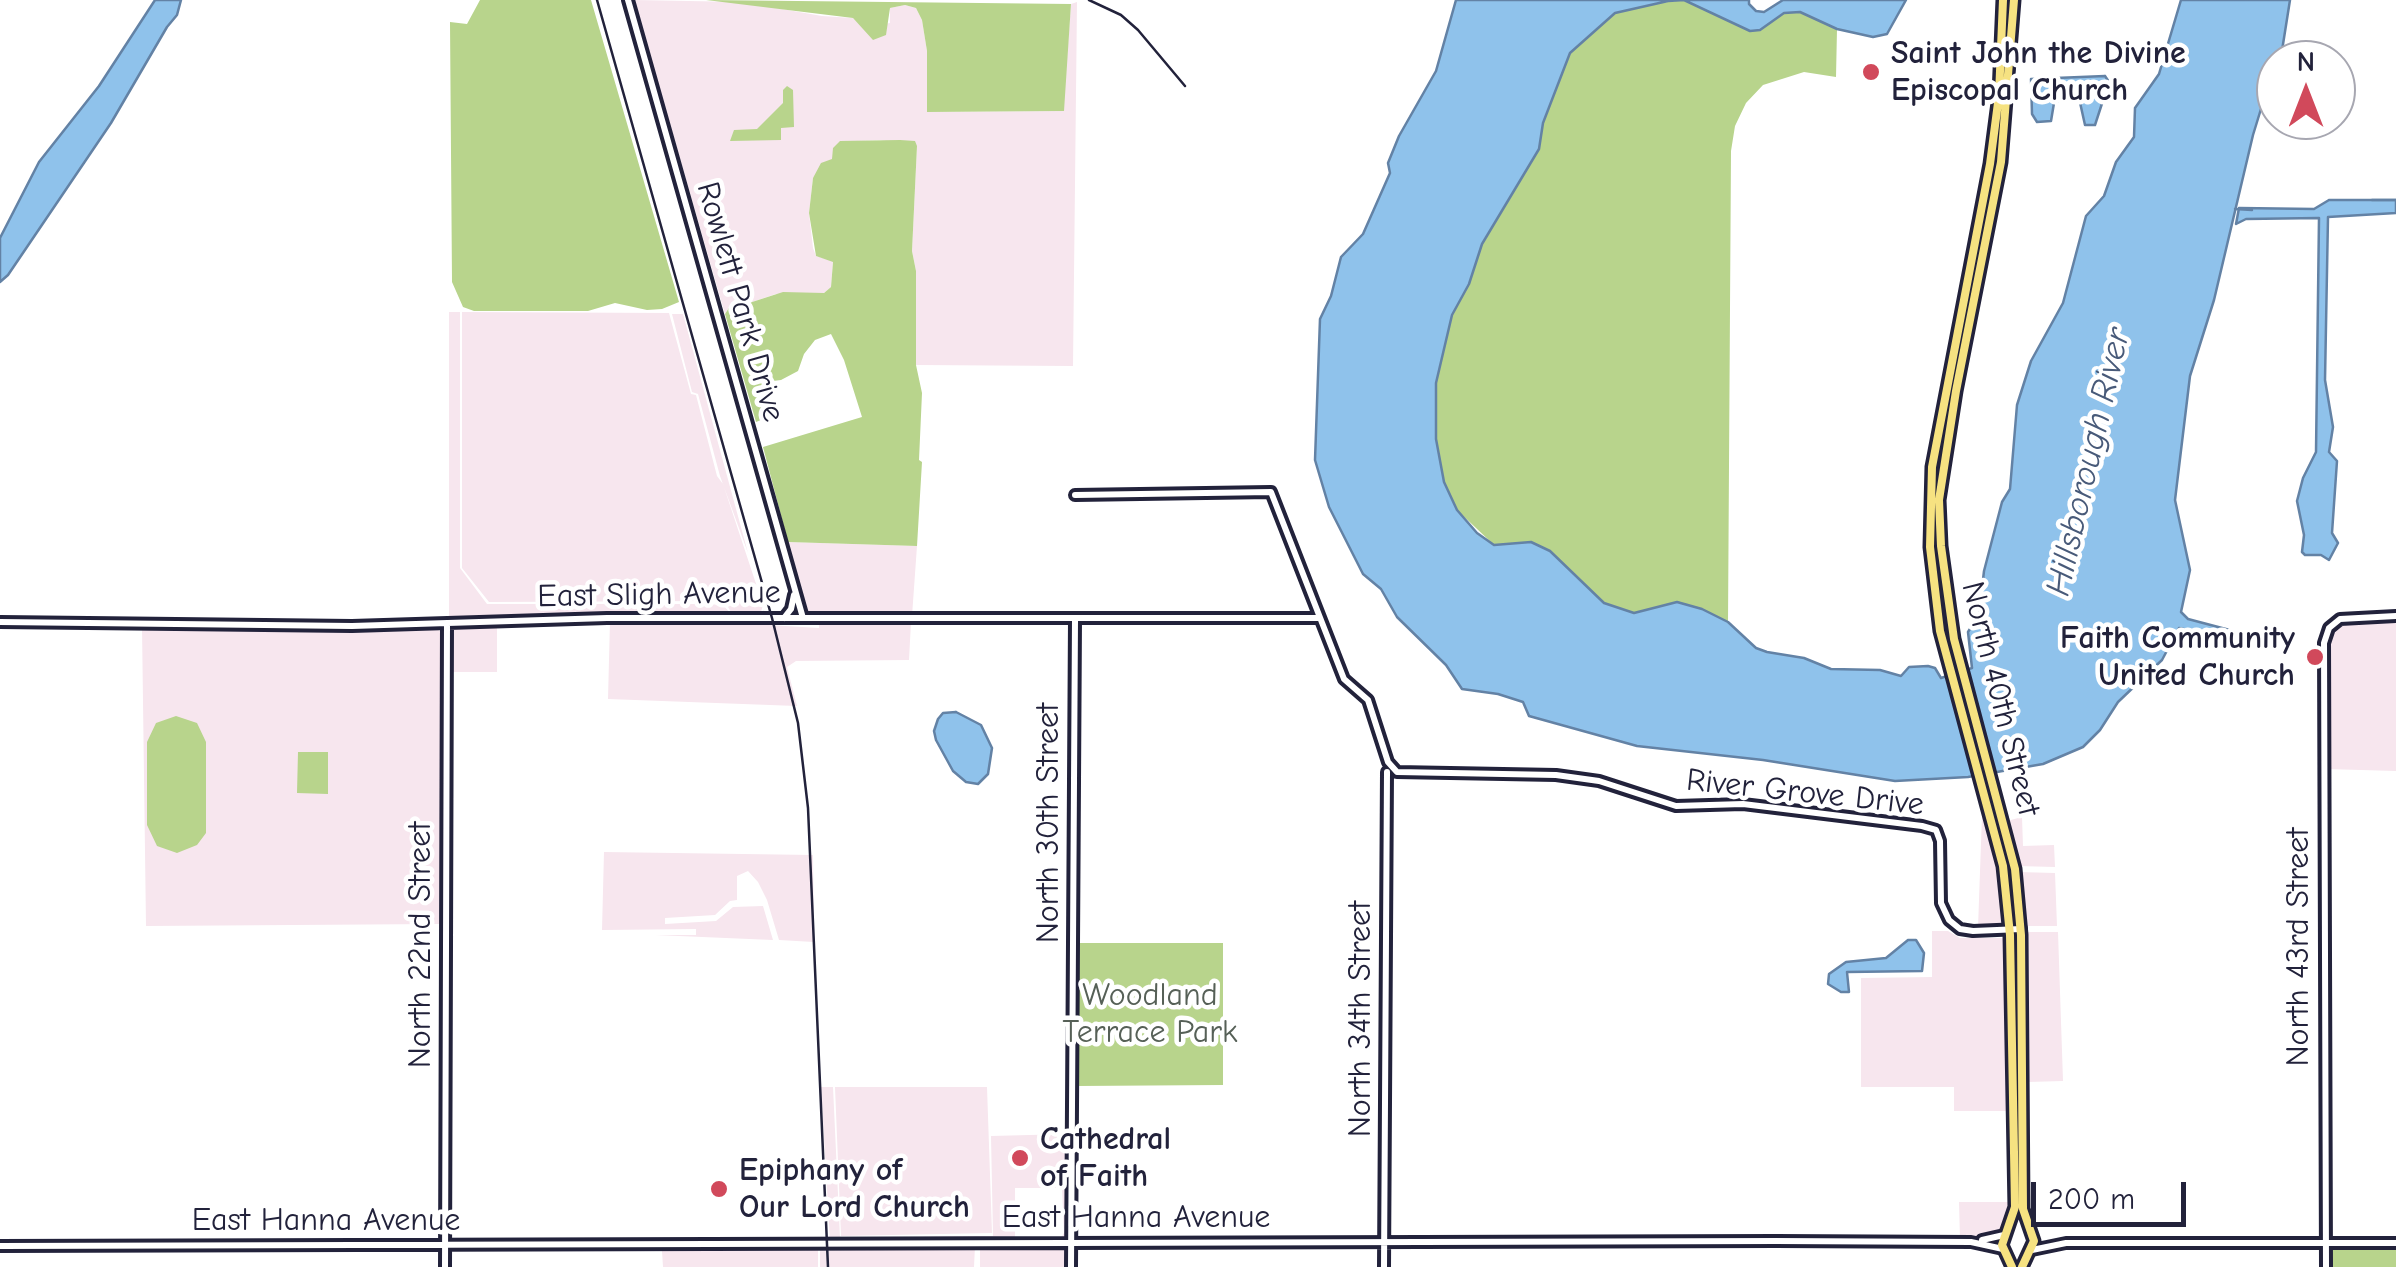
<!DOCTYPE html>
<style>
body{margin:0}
#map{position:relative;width:2396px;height:1267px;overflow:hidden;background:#fff;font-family:"Comic Neue",sans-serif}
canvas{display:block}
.north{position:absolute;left:2256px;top:40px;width:100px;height:100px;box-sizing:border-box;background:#fff;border:2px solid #a7a7b1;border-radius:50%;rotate:0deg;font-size:28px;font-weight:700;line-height:40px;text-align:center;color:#22223b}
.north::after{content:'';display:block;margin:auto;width:35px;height:45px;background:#d1495b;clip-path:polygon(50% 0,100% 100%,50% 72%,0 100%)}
.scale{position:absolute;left:2031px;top:1182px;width:155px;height:45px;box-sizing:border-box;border:5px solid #22223b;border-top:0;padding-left:12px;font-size:30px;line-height:35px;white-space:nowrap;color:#22223b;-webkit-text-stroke:8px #fff;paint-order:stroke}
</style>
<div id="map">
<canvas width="2396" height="1267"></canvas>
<div class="north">N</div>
<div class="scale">200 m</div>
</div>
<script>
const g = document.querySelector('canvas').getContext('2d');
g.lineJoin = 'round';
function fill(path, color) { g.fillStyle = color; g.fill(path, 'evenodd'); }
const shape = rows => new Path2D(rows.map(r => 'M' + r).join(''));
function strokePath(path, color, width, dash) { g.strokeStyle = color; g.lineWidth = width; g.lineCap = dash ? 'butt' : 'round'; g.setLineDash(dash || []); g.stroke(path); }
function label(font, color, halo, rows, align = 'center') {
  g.font = font + ' "Comic Neue",sans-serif'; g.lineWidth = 9; g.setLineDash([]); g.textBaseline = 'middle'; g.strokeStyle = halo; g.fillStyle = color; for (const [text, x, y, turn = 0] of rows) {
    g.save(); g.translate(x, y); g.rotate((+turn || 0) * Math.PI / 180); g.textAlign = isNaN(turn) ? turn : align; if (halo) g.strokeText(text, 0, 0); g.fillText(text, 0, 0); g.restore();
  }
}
const built = shape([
 [634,0,742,2,822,16,853,18,864,28,890,23,890,8,905,5,916,8,922,20,927,51,928,112,1063,111,1071,4,1077,2,1073,366,916,365,916,271,912,251,917,146,880,140,858,141,832,159,813,178,809,213,813,248,816,256,833,261,831,287,824,293,776,294,749,303,732,302,725,314],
 [449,312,460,312,460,568,487,604,707,604,723,605,731,614,761,614,764,610,765,615,449,620],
 [462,312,669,313,691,394,696,395,717,476,723,484,763,605,761,612,731,612,725,602,707,601,489,602,462,568],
 [672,314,683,314,748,553,720,476,698,394,692,392],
 [788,542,917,546,912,616,810,614,805,606],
 [2396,620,2396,771,2326,769,2329,640,2333,631,2350,621],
 [610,621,767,621,768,625,819,628,819,621,911,622,909,660,796,661,787,667,797,706,608,699],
 [497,625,497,672,449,672,449,626],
 [142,627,434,628,440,631,443,702,439,924,146,926],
 [1982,815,1989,815,2002,869,2006,925,1978,928],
 [2022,817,2023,846,2054,845,2055,867,2017,866,2007,821],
 [604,852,813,855,814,942,779,940,767,900,758,882,748,871,737,876,737,900,730,901,715,915,665,918,665,924,716,921,733,907,763,906,773,940,655,935,696,935,696,929,602,930],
 [2018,872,2055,873,2057,926,2023,926],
 [1932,931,1948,931,1960,938,2007,938,2007,1111,1954,1111,1954,1087,1861,1087,1861,978,1932,977],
 [2024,932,2058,932,2063,1081,2028,1082],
 [821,1087,833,1087,840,1238,993,1236,991,1136,1068,1134,1068,1241,830,1241],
 [1015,1188,1062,1188,1064,1233,1061,1238,1015,1238],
 [835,1087,987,1087,992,1233,841,1236],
 [1959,1202,2010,1202,2010,1221,1992,1236,1960,1239],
 [975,1246,974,1267,820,1267,820,1247],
 [980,1246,1068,1247,1068,1267,980,1267],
 [818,1247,818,1267,663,1267,662,1251]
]);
const green = shape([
 [480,0,591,0,679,302,662,309,647,310,615,303,588,311,474,311,463,307,452,282,450,22,467,24],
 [706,0,1071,4,1064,111,927,112,927,51,922,20,916,8,905,5,890,8,886,35,873,40,853,18],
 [1684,0,1750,31,1760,30,1784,13,1800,12,1837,29,1836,77,1804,72,1763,85,1746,103,1735,126,1731,151,1728,622,1702,609,1677,602,1634,613,1616,608,1604,603,1550,551,1518,542,1503,547,1494,545,1457,510,1444,482,1436,439,1436,383,1452,315,1469,284,1482,244,1539,149,1543,124,1570,53,1615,13,1636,6],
 [787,86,793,90,794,127,781,128,781,140,730,141,734,130,757,129,783,103,783,90],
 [840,141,900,140,915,141,917,146,912,251,916,271,916,365,922,393,919,460,922,462,917,546,788,542,763,447,862,417,844,360,831,334,815,340,804,354,798,371,781,380,765,382,766,418,756,422,725,314,732,303,749,303,783,292,824,293,831,287,833,262,816,256,809,213,813,178,821,163,832,159,833,148],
 [176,716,197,723,206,742,206,833,197,845,177,853,157,846,147,825,147,742,156,723],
 [298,752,328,752,328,794,297,793],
 [1077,943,1223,943,1223,1085,1077,1086],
 [2336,1246,2396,1246,2396,1267,2329,1267,2329,1250]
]);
const water = shape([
 [155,0,181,0,177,15,167,27,111,123,8,275,0,282,0,238,39,162,99,86,155,0],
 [1456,0,1749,0,1749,4,1756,11,1764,12,1783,0,1906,0,1887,34,1873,37,1837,29,1800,12,1784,13,1760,30,1750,31,1684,0,1668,1,1615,13,1570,53,1543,123,1539,149,1482,244,1469,284,1452,315,1436,383,1436,439,1444,482,1457,510,1477,533,1494,545,1531,542,1550,551,1604,603,1634,613,1677,602,1702,609,1728,622,1756,648,1767,652,1804,658,1831,669,1880,670,1901,676,1909,667,1928,666,1935,668,1941,678,1972,668,1968,632,1979,614,1984,571,2002,502,2010,489,2017,405,2031,361,2063,303,2086,216,2104,196,2116,162,2134,137,2135,108,2159,74,2181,0,2290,0,2281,57,2276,60,2253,135,2214,300,2190,376,2175,500,2190,570,2181,612,2188,619,2241,633,2239,642,2179,628,2162,660,2118,702,2100,730,2083,747,2043,764,1968,777,1895,781,1763,760,1637,746,1529,716,1523,702,1498,694,1462,689,1446,665,1397,617,1381,589,1363,574,1329,507,1315,460,1320,319,1331,296,1341,257,1363,234,1390,173,1388,163,1399,136,1436,71,1456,0],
 [2105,76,2109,82,2095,125,2085,125,2079,98,2073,94,2054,103,2051,121,2037,122,2032,114,2031,79,2105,76],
 [2329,200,2396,200,2396,213,2328,217,2325,380,2333,427,2329,452,2337,461,2332,533,2338,543,2329,560,2321,555,2305,555,2302,552,2304,535,2297,501,2303,478,2316,452,2319,218,2246,219,2236,224,2239,208,2314,209,2329,200],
 [956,712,981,725,992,748,988,774,978,784,966,782,953,771,936,740,934,731,938,719,943,713,956,712],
 [1908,940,1916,940,1924,953,1922,971,1847,972,1849,992,1841,992,1828,984,1829,974,1846,962,1886,958,1908,940]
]);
const stream = shape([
 [2372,200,2396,200],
 [2235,209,2252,210]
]);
const minor = shape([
 [628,0,803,618],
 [1075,495,1271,492,1344,679,1368,700,1388,762,1397,772,1556,775,1599,781,1676,806,1743,804,1922,826,1936,830,1940,841,1941,903,1949,920,1960,929,1973,931,2021,929],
 [784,618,791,609,794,595],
 [0,622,352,626,607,618,1319,618],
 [1982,1240,2004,1235],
 [0,1246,1776,1241,1971,1242,2003,1249],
 [2032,1250,2066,1243,2396,1243],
 [445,1267,447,623],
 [1071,1267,1075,620],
 [1384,1267,1387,772],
 [2326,1267,2324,643,2329,628,2340,619,2396,616]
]);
const major = shape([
 [2003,0,1999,95,1990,164,1932,467,1930,547,1940,631,2003,866,2010,935,2015,1207,2002,1245,2012,1267],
 [2014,0,2001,162,1956,391,1939,500,1941,546,1954,639,2015,869,2021,935,2023,1209,2034,1241,2022,1267]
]);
const rail = shape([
 [597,0,772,618,798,723,808,808,828,1267],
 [1089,0,1121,15,1138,30,1185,86]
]);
const markers = [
 [1871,72,10,"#d1495b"],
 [2315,657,10,"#d1495b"],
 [1020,1158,10,"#d1495b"],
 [719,1189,10,"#d1495b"]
];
const poiNames = [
 ["Saint John the Divine",1891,54],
 ["Episcopal Church",1891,91],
 ["Faith Community",2295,639,"right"],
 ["United Church",2295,676,"right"],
 ["Cathedral",1040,1140],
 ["of Faith",1040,1177],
 ["Epiphany of",739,1171],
 ["Our Lord Church",739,1208]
];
const streetNames = [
 ["Rowlett Park Drive",740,302,74],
 ["East Sligh Avenue",659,595,-1],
 ["North 40th Street",2000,699,76],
 ["River Grove Drive",1805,793,6],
 ["North 30th Street",1049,823,-90],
 ["North 22nd Street",421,945,-90],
 ["North 43rd Street",2299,947,-90],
 ["North 34th Street",1361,1019,-90],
 ["East Hanna Avenue",1136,1218],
 ["East Hanna Avenue",326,1221]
];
const parkNames = [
 ["Woodland",1150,996],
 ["Terrace Park",1150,1033]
];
const waterNames = [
 ["Hillsborough River",2089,462,-77]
];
fill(built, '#f7e6ee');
fill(green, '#b8d48c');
fill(water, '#8fc2eb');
strokePath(water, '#6382a5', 2.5);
strokePath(stream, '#6382a5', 2.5);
strokePath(minor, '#22223b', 14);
strokePath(major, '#22223b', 15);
strokePath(minor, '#fff', 6);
strokePath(major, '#f6e281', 8);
strokePath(rail, '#22223b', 2.5);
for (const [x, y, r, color] of markers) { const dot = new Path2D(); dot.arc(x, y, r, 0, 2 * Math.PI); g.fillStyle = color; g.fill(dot); strokePath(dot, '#fff', 4); }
label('bold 32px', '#22223b', '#fff', poiNames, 'left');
label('32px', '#22223b', '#fff', streetNames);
label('32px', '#566057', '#fff', parkNames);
label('italic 35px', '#485a79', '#fff', waterNames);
</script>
